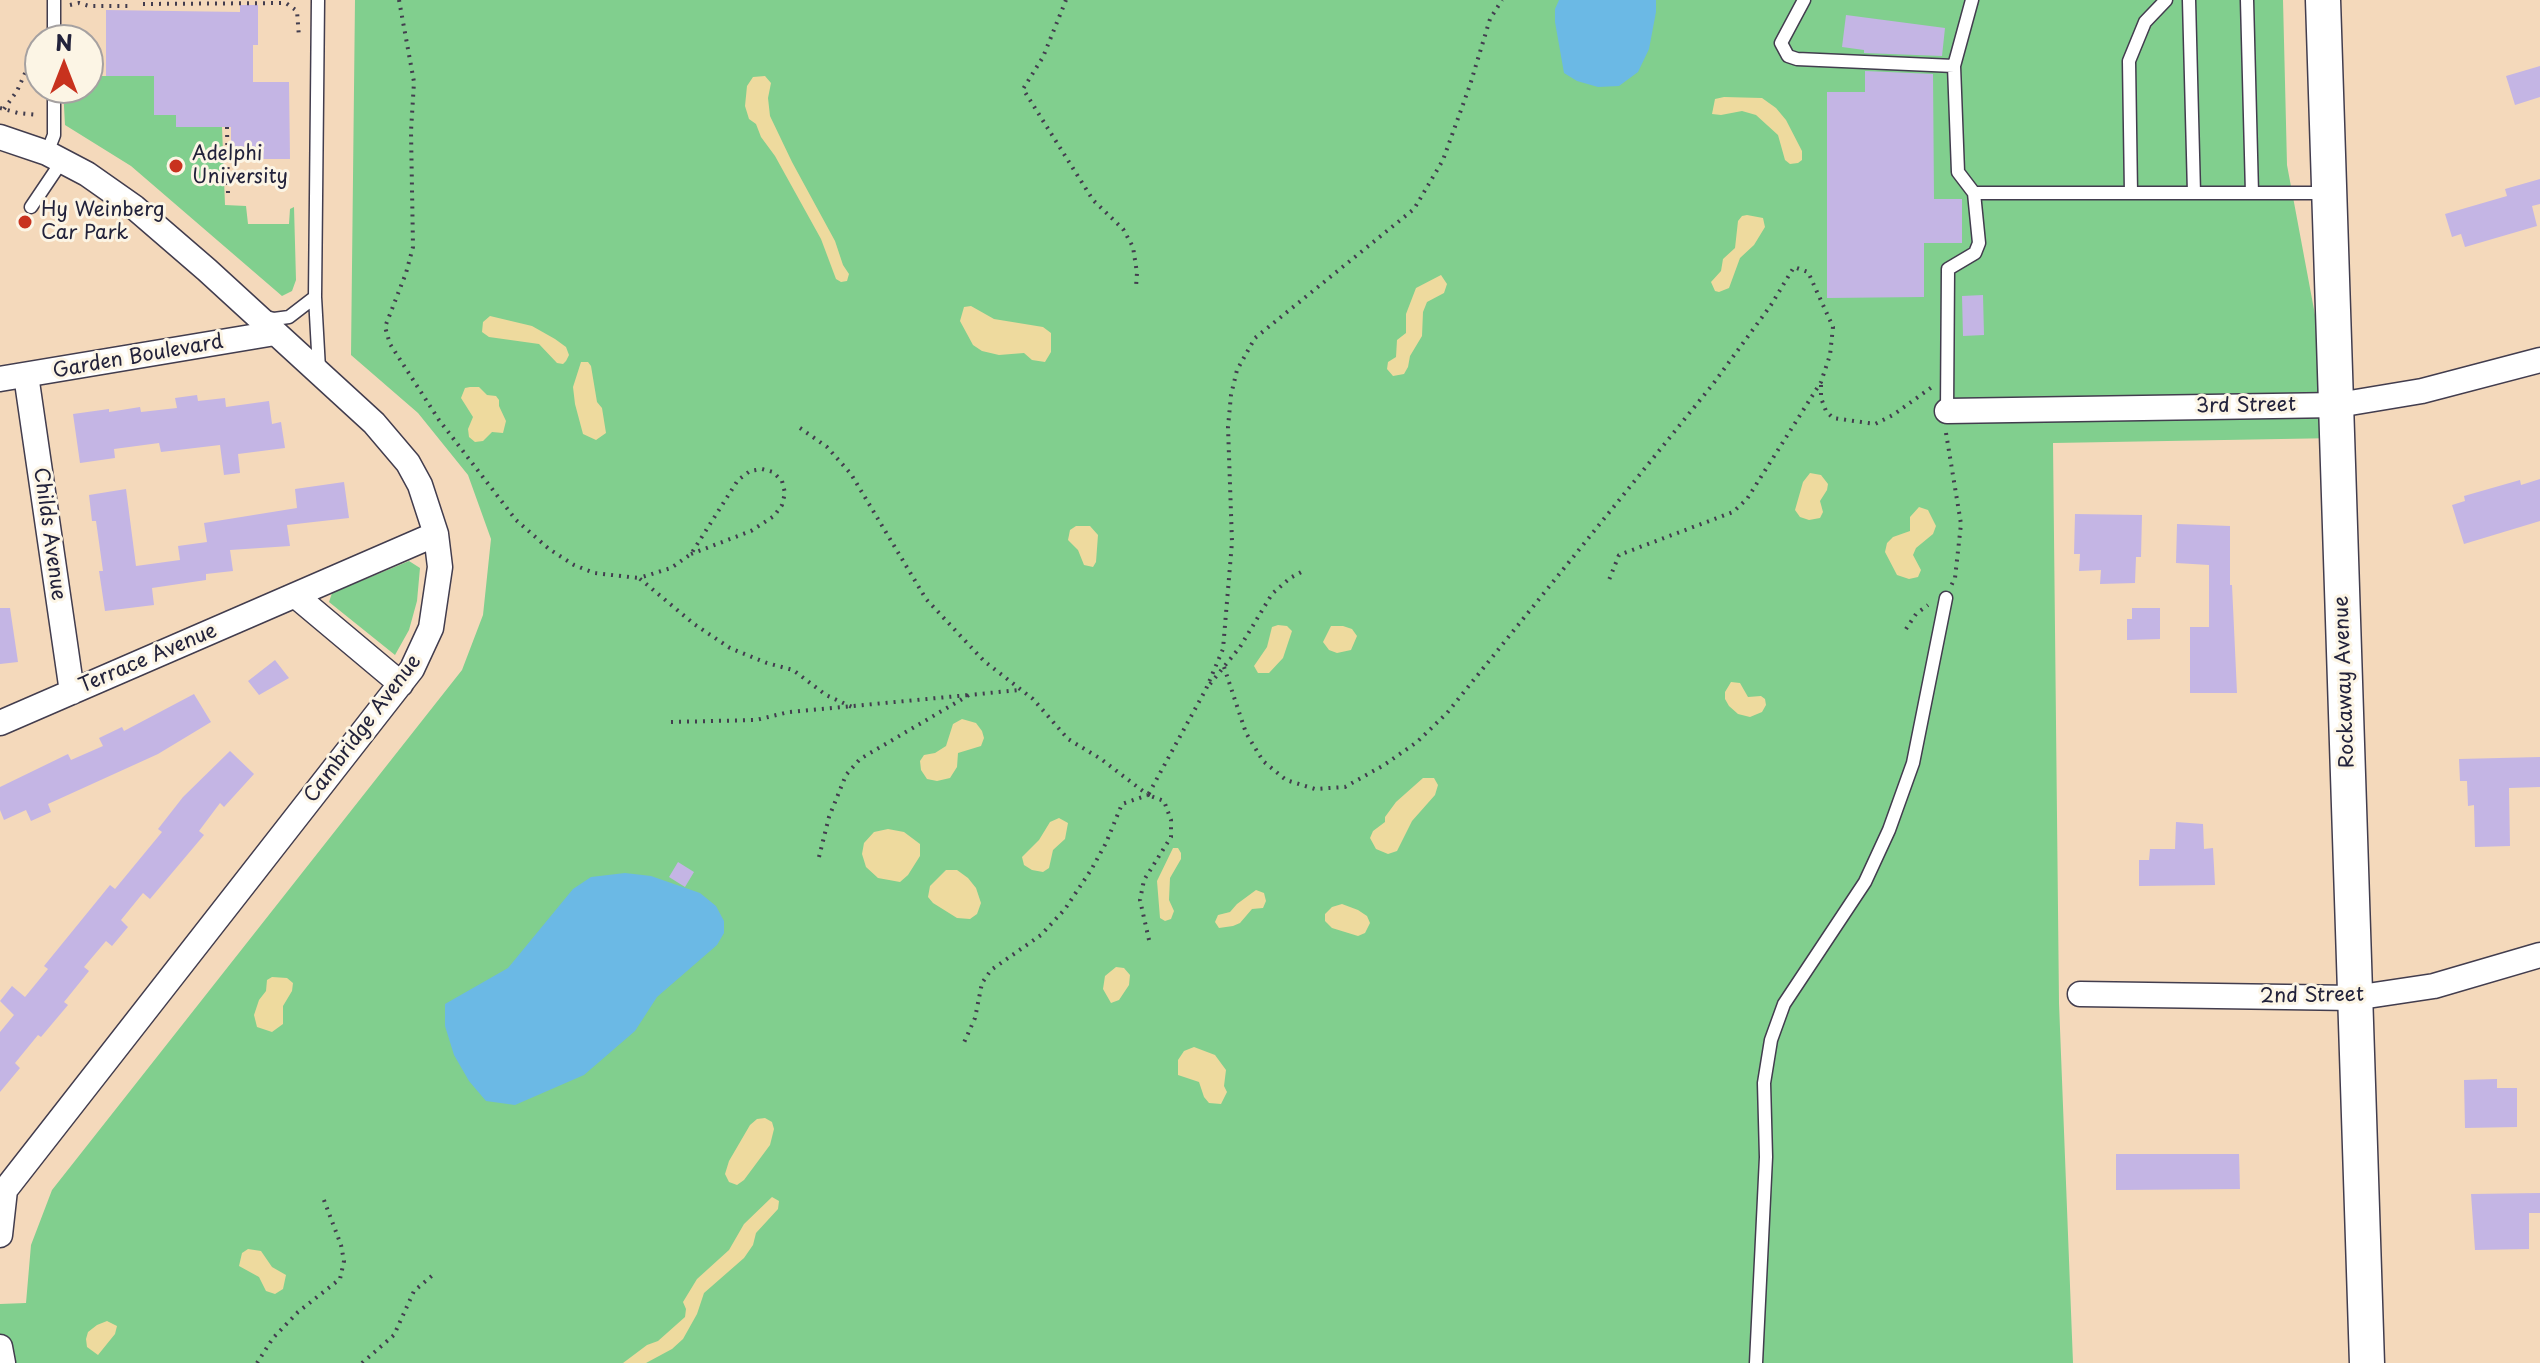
<!DOCTYPE html>
<style>
body{margin:0}
#map{position:relative;width:2540px;height:1363px;overflow:hidden;background:#f4d9bb;font-family:"Playpen Sans",sans-serif}
canvas{display:block}
.north{position:absolute;left:24px;top:24px;width:80px;height:80px;box-sizing:border-box;background:#fcf5e5;border:2px solid #a5a1a1;border-radius:50%;rotate:0deg;font-size:22px;font-weight:700;line-height:32px;text-align:center;color:#22223b}
.north::after{content:'';display:block;margin:auto;width:28px;height:36px;background:#c8321e;clip-path:polygon(50% 0,100% 100%,50% 72%,0 100%)}
</style>
<div id="map">
<canvas width="2540" height="1363"></canvas>
<div class="north">N</div>
</div>
<script>
const g = document.querySelector('canvas').getContext('2d');
g.lineJoin = 'round';
function fill(path, color) { g.fillStyle = color; g.fill(path, 'evenodd'); }
const shape = rows => new Path2D(rows.map(r => 'M' + r).join(''));
function strokePath(path, color, width, dash) { g.strokeStyle = color; g.lineWidth = width; g.lineCap = dash ? 'butt' : 'round'; g.setLineDash(dash || []); g.stroke(path); }
function label(font, color, halo, rows, align = 'center') {
  g.font = font + ' "Playpen Sans",sans-serif'; g.lineWidth = 6; g.setLineDash([]); g.textBaseline = 'middle'; g.strokeStyle = halo; g.fillStyle = color; for (const [text, x, y, turn = 0] of rows) {
    g.save(); g.translate(x, y); g.rotate((+turn || 0) * Math.PI / 180); g.textAlign = isNaN(turn) ? turn : align; if (halo) g.strokeText(text, 0, 0); g.fillText(text, 0, 0); g.restore();
  }
}
const green = shape([
 [355,0,2283,0,2287,165,2338,438,2053,443,2059,1003,2073,1363,0,1363,0,1304,26,1303,31,1245,52,1190,462,670,483,615,491,539,468,475,418,413,351,355],
 [88,76,154,76,154,115,176,115,177,127,222,127,225,205,246,206,248,224,289,224,290,209,294,207,296,280,292,291,282,296,131,166,65,125,63,88,88,88],
 [409,561,420,568,417,601,409,630,395,655,329,602,332,593]
]);
const sand = shape([
 [765,76,771,83,768,98,770,116,792,162,835,241,843,265,849,274,847,281,841,282,836,279,821,239,775,156,761,137,756,124,749,119,745,106,747,86,753,77],
 [1724,97,1762,98,1776,108,1786,120,1802,151,1802,160,1798,163,1790,164,1785,160,1778,135,1756,115,1742,111,1721,115,1712,114,1715,99],
 [1747,215,1763,218,1765,227,1754,245,1740,258,1729,288,1719,292,1715,291,1711,282,1721,271,1723,259,1735,248,1738,221,1742,216],
 [1441,275,1447,284,1444,293,1427,302,1423,312,1422,336,1410,356,1408,367,1404,374,1393,376,1387,369,1388,362,1396,357,1397,340,1406,333,1406,314,1416,288],
 [971,306,994,319,1043,327,1051,333,1051,352,1045,362,1032,360,1024,353,999,355,982,351,973,345,960,321,964,307],
 [490,316,532,326,555,339,566,347,569,355,566,361,563,364,557,363,539,344,489,337,482,332,483,322],
 [581,362,588,362,591,366,597,402,602,408,606,433,596,440,583,434,575,404,573,387],
 [470,387,479,387,487,395,496,396,499,400,499,406,506,421,503,433,492,432,483,441,475,442,469,437,468,429,473,417,461,398,465,388],
 [1810,473,1821,475,1828,484,1827,490,1820,501,1823,512,1820,518,1809,520,1800,517,1795,510,1803,482],
 [1919,507,1928,510,1936,526,1933,534,1916,548,1913,555,1921,570,1918,577,1909,579,1897,575,1885,552,1887,543,1893,537,1910,531,1910,517],
 [1076,526,1090,526,1098,535,1096,562,1093,567,1084,565,1078,550,1068,540,1070,530],
 [1278,625,1287,626,1292,631,1283,658,1269,673,1258,673,1254,666,1267,647,1272,627],
 [1331,626,1343,626,1352,629,1357,636,1351,650,1337,653,1329,650,1323,642],
 [1731,682,1740,683,1748,697,1761,696,1765,699,1766,705,1762,712,1750,717,1738,714,1729,706,1725,699,1725,692],
 [962,719,976,723,982,731,984,738,981,746,958,753,957,767,950,778,937,781,927,779,921,770,920,761,924,755,935,753,946,746,953,724],
 [1423,778,1434,778,1438,785,1435,795,1412,821,1397,851,1388,854,1376,849,1370,838,1373,831,1385,822,1385,817,1396,802],
 [1059,818,1068,823,1065,839,1053,850,1049,868,1043,872,1032,870,1024,865,1022,857,1039,840,1050,822],
 [888,829,904,832,920,844,920,856,908,875,900,882,878,878,866,867,862,854,864,843,874,832],
 [1173,848,1178,848,1181,853,1181,859,1170,878,1169,900,1174,911,1171,919,1165,921,1160,918,1157,881],
 [946,870,957,870,968,878,976,888,981,903,977,914,970,919,957,918,933,903,928,897,930,886],
 [1256,890,1264,893,1266,901,1263,908,1252,909,1240,923,1233,926,1219,928,1215,922,1218,915,1230,912,1237,904],
 [1342,904,1358,910,1367,916,1370,923,1365,933,1358,936,1332,928,1325,921,1325,914,1332,907],
 [1116,967,1124,968,1130,975,1129,985,1119,1000,1111,1003,1103,989,1105,976],
 [272,977,287,978,293,983,292,991,283,1006,283,1024,272,1032,257,1027,254,1015,259,1000,266,991,267,980],
 [1194,1047,1215,1055,1226,1070,1224,1086,1227,1092,1221,1104,1209,1103,1204,1097,1199,1082,1178,1075,1178,1060,1184,1051],
 [765,1118,772,1122,774,1129,770,1145,744,1180,737,1185,729,1182,725,1174,729,1161,750,1125,757,1119],
 [772,1197,779,1201,778,1209,756,1233,753,1245,744,1258,704,1293,697,1314,683,1339,672,1349,646,1363,623,1363,647,1345,658,1341,685,1317,686,1309,683,1302,697,1279,729,1250,744,1224],
 [248,1249,261,1251,272,1267,286,1275,283,1289,275,1294,266,1291,259,1277,239,1266,242,1253],
 [107,1321,117,1326,115,1334,98,1355,87,1347,86,1339,88,1332,97,1325]
]);
const water = shape([
 [1559,0,1656,0,1656,12,1649,49,1638,72,1619,86,1598,87,1577,81,1564,73,1555,22,1555,9],
 [625,873,651,876,700,893,716,906,724,921,724,933,717,945,657,997,635,1031,584,1075,515,1105,486,1101,469,1081,454,1055,445,1026,445,1004,508,968,573,889,591,877]
]);
const building = shape([
 [240,5,258,5,258,45,253,45,253,82,289,82,290,159,231,159,231,127,176,127,176,115,154,115,154,76,106,76,106,10,240,12],
 [1846,15,1945,28,1942,56,1864,53,1864,50,1842,47],
 [2540,66,2540,97,2515,105,2506,76],
 [1865,71,1933,74,1934,199,1962,199,1962,243,1924,243,1924,297,1827,298,1827,92,1865,92],
 [2540,179,2540,204,2532,206,2537,226,2465,247,2461,234,2452,237,2445,214,2507,196,2505,189],
 [1983,295,1984,335,1963,336,1962,296],
 [197,395,198,401,225,398,226,407,269,401,272,424,281,422,285,448,238,454,240,473,224,475,220,445,161,452,159,443,114,449,115,458,80,463,73,414,109,409,109,412,140,407,141,412,177,408,175,398],
 [2540,479,2540,521,2464,544,2452,505,2465,501,2464,496,2520,480,2521,485],
 [344,482,349,518,287,525,290,546,230,550,233,571,206,574,206,580,152,588,154,605,105,611,99,571,103,571,96,521,92,521,89,495,126,489,136,566,180,560,178,546,207,542,204,523,297,508,295,489],
 [2075,514,2142,515,2141,557,2136,557,2135,583,2100,584,2101,570,2079,571,2080,554,2074,554],
 [2177,524,2230,526,2230,585,2232,585,2237,693,2190,693,2190,627,2209,627,2209,565,2176,563],
 [0,608,10,608,18,662,0,664],
 [2132,608,2160,608,2160,639,2127,640,2127,619,2132,619],
 [275,660,289,678,259,695,248,681],
 [194,694,211,722,158,754,48,804,51,812,31,821,26,810,4,820,0,810,0,787,68,754,71,760,103,746,99,738,122,727,124,731],
 [230,751,254,774,224,807,220,803,199,831,204,835,150,899,143,893,121,920,128,927,112,946,106,941,84,967,89,971,64,1002,68,1005,41,1037,38,1035,15,1063,20,1068,0,1092,0,1032,14,1015,0,1001,12,986,25,997,48,969,44,966,110,885,115,889,162,832,158,829,183,797],
 [2540,757,2540,787,2509,788,2510,846,2475,847,2474,805,2468,806,2467,781,2460,781,2459,759],
 [2176,822,2203,824,2204,849,2213,848,2215,885,2139,886,2139,860,2149,860,2150,849,2175,849],
 [678,862,694,872,685,887,669,877],
 [2497,1079,2497,1088,2517,1088,2517,1127,2465,1128,2464,1080],
 [2116,1154,2239,1154,2240,1189,2116,1190],
 [2540,1193,2540,1213,2529,1213,2529,1249,2475,1250,2471,1194]
]);
const path = shape([
 [399,0,414,82,411,131,413,247,406,273,385,327,390,344,439,420,516,520,549,549,574,565,594,573,639,578],
 [1066,0,1043,57,1023,89,1093,200,1123,229,1133,247,1137,273,1136,287],
 [143,4,286,3,297,11,299,37],
 [70,5,79,3,89,6,128,6],
 [0,108,18,113,39,115],
 [4,109,17,91,26,71],
 [227,127,228,194],
 [1821,385,1821,398,1826,411,1833,418,1875,424,1893,415,1932,387],
 [800,428,827,447,851,474,926,599,984,661,1033,699,1068,739,1101,759,1148,795,1122,804,1106,843,1091,870,1065,909,1041,935,991,970,982,983,975,1018,962,1047],
 [1946,433,1961,524,1955,578,1951,586],
 [691,554,751,531,774,516,782,505,785,493,782,481,773,472,762,469,750,471,738,480,691,554,671,568,639,578,694,624,730,648,767,663,793,670,826,695,852,707],
 [1906,629,1916,614,1928,605],
 [1224,667,1246,733,1263,761,1286,780,1315,789,1345,787,1384,765,1417,742,1447,713,1713,384,1771,305,1794,267,1808,272,1833,327,1830,355,1821,382,1747,499,1733,512,1619,555,1609,580],
 [1210,684,1240,647,1272,594,1290,578,1305,570],
 [671,722,756,720,789,712,969,695],
 [819,857,829,817,846,775,860,759,969,695,1019,690],
 [1149,940,1140,900,1144,880,1171,837,1171,820,1164,801,1148,795,1206,689,1223,649,1232,542,1228,427,1231,395,1237,370,1255,338,1414,209,1443,160,1470,85,1490,19,1502,0],
 [257,1363,273,1338,298,1312,340,1279,344,1261,341,1245,322,1195],
 [362,1363,394,1335,414,1291,434,1274]
]);
const service = shape([
 [54,0,54,40],
 [318,0,315,297,319,369],
 [1804,0,1781,43,1788,56,1797,59,1954,66],
 [1972,0,1954,66,1958,172,1974,193],
 [2189,0,2194,193],
 [2247,0,2252,193],
 [47,153,54,135,54,88],
 [2131,193,2129,61,2145,22,2166,0],
 [31,207,62,161],
 [262,316,274,319,289,317,315,297],
 [1947,411,1948,269,1975,253,1979,243,1974,193,2328,193],
 [1756,1363,1766,1157,1764,1083,1771,1040,1784,1004,1865,882,1889,830,1913,763,1946,598]
]);
const minor = shape([
 [0,137,47,153,87,174,134,207,207,270,374,423,408,463,420,485,436,534,440,567,431,628,412,669,5,1190,0,1235],
 [26,375,72,692],
 [0,379,275,333],
 [1947,411,2338,405,2422,391,2540,360],
 [296,596,401,684],
 [0,723,436,534],
 [2080,994,2354,998,2434,986,2540,955],
 [0,1347,3,1363]
]);
const secondary = shape([
 [2323,0,2367,1363]
]);
const markers = [
 [176,166,8,"#c8321e"],
 [25,222,8,"#c8321e"]
];
const poiNames = [
 ["Adelphi",192,154],
 ["University",192,177],
 ["Hy Weinberg",41,210],
 ["Car Park",41,233]
];
const streetNames = [
 ["Garden Boulevard",138,357,-10],
 ["3rd Street",2246,406,-1],
 ["Childs Avenue",49,534,82],
 ["Terrace Avenue",148,659,-23],
 ["Rockaway Avenue",2345,682,-92],
 ["Cambridge Avenue",363,729,-53],
 ["2nd Street",2312,996,-1]
];
fill(green, '#81cf8e');
fill(sand, '#eeda9e');
fill(water, '#6bb9e5');
fill(building, '#c4b5e4');
strokePath(service, '#423d4e', 15);
strokePath(minor, '#423d4e', 27);
strokePath(secondary, '#423d4e', 37);
strokePath(path, '#423d4e', 4, [2, 6]);
strokePath(service, '#fff', 12);
strokePath(minor, '#fff', 24);
strokePath(secondary, '#fff', 34);
for (const [x, y, r, color] of markers) { const dot = new Path2D(); dot.arc(x, y, r, 0, 2 * Math.PI); g.fillStyle = color; g.fill(dot); strokePath(dot, '#fcf5e5', 3); }
label('20px', '#22223b', '#fcf5e5', poiNames, 'left');
label('20px', '#22223b', '#fcf5e5', streetNames);
</script>
